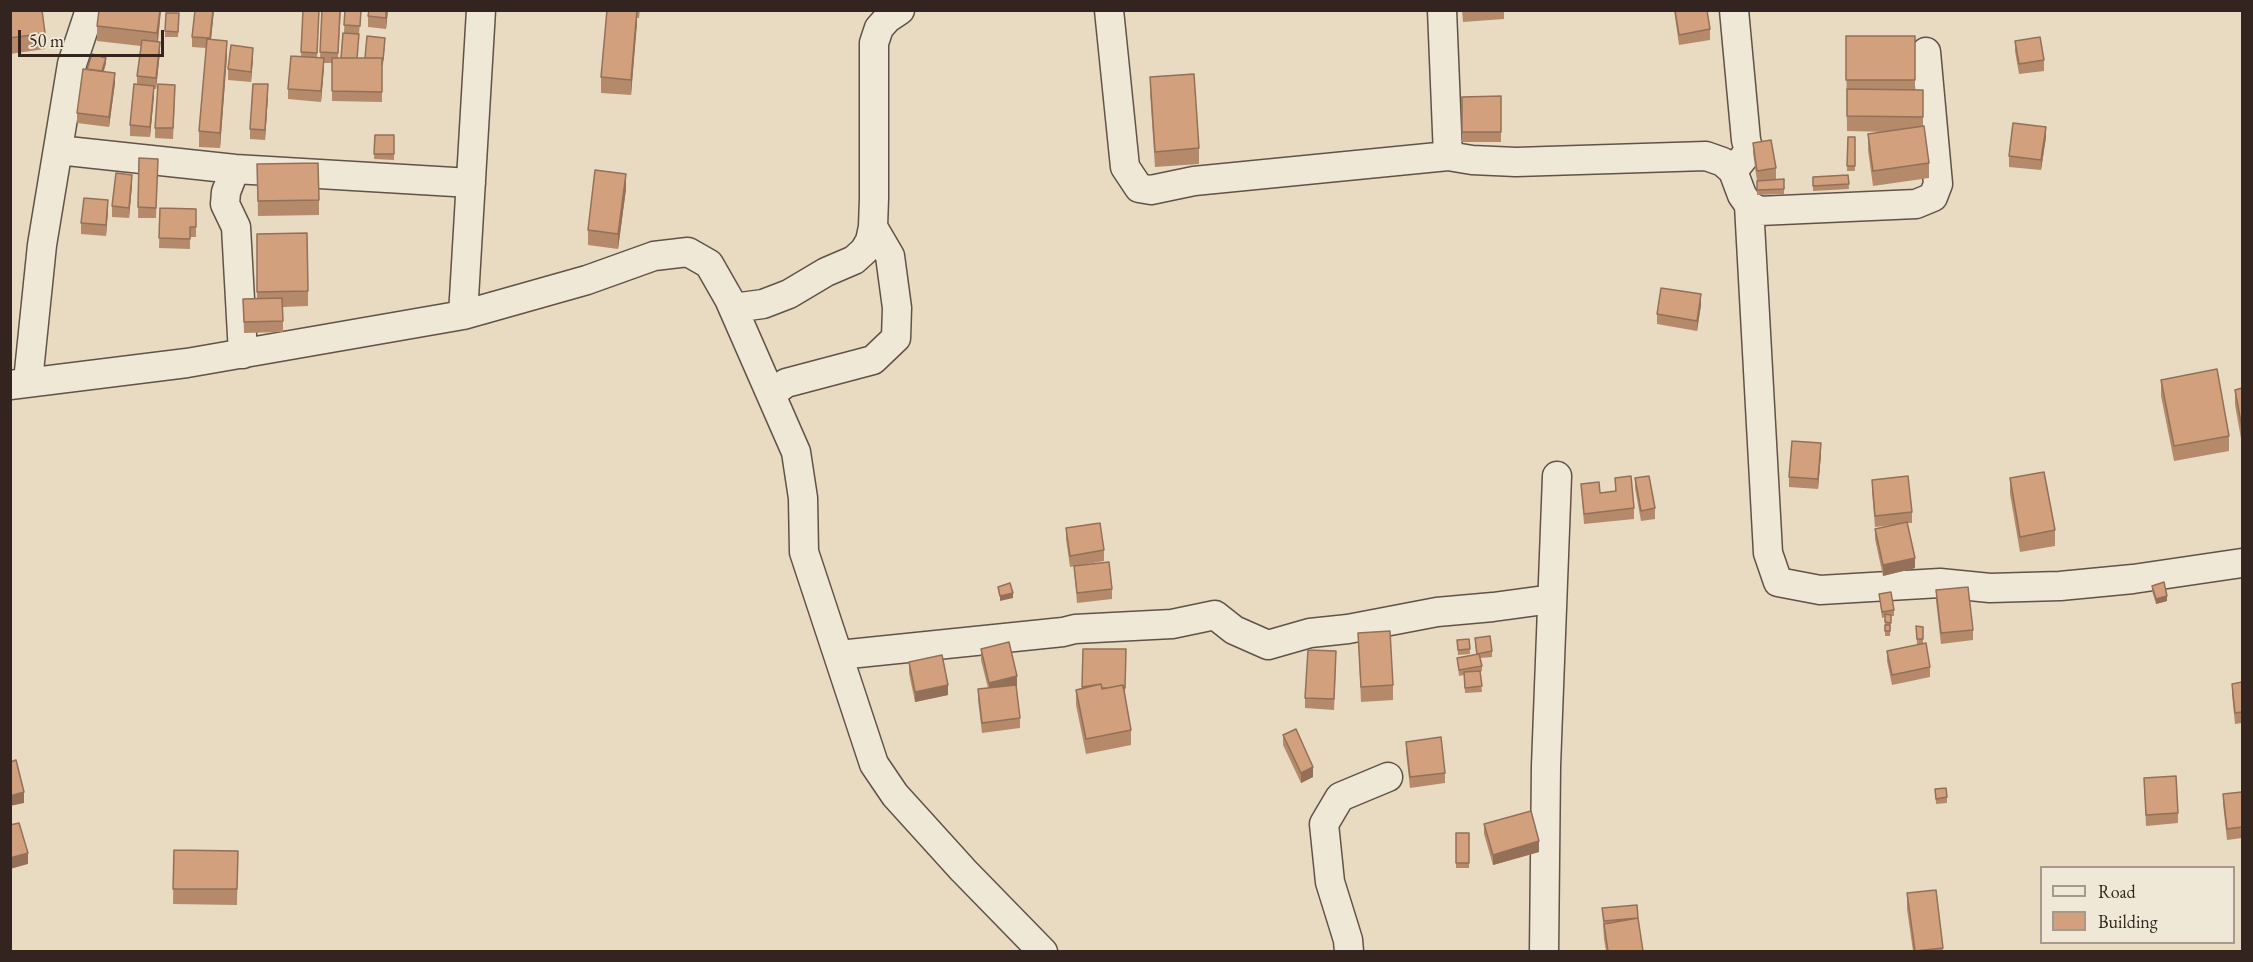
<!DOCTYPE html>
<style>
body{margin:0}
#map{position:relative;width:2253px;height:962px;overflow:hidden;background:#e8dbc1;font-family:"EB Garamond",serif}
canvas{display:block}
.frame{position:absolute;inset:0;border:12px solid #34241f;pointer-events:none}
.legend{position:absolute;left:2040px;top:866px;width:195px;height:78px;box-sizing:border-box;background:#f0e8d7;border:2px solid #a59a8d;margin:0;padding:8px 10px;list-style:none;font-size:18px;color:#34241f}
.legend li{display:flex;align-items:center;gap:12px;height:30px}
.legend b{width:30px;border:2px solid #a59a8d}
.scale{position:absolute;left:18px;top:30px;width:146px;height:27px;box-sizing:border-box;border:3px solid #34241f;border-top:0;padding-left:8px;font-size:18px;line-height:21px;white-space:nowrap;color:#34241f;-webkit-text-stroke:4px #f0e8d7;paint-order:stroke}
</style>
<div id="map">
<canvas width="2253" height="962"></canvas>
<div class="frame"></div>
<ul class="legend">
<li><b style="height:8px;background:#f0e8d7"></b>Road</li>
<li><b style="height:16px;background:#d2a07c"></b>Building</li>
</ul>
<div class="scale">50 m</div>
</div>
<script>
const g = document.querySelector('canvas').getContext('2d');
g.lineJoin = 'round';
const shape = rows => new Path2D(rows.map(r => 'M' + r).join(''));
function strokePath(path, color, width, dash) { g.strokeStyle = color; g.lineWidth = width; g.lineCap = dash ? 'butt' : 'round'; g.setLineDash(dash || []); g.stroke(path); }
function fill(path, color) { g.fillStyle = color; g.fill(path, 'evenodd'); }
const minor = shape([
 [1109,10,1125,167,1139,188,1151,190,1194,181,1448,156],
 [1442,10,1448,156,1472,160,1516,162,1706,156,1723,162,1733,171,1742,195,1749,205,1759,211,1916,204,1933,197,1938,184,1926,52],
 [58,150,235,169,471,183],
 [235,169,226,192,225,204,236,227,243,354],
 [1733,171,1749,151,1746,140,1734,10],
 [1749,205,1768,553,1778,582,1820,590,1940,583,1990,588,2060,586,2133,579,2242,563],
 [733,308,763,304,789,294,826,272,854,260,864,251,870,241,873,227,874,198,874,43,879,28,888,18,900,10],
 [463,315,481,10],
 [28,381,42,245,72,64,90,10],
 [10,385,187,363,463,315,587,280,654,256,688,252,709,264,729,299,796,452,803,498,804,552,874,764,895,795,963,870,1043,952],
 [771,394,786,383,873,360,896,338,897,308,890,256,873,227],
 [839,655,1063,632,1075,629,1172,624,1215,615,1234,630,1268,645,1310,633,1348,629,1437,612,1493,607,1552,599],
 [1349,952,1348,940,1330,882,1324,824,1340,797,1388,777],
 [1544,952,1546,766,1557,476]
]);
const wall = shape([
 [10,10,45,33,45,49,10,54],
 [161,10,158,42,160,52,156,89,154,89,150,137,130,136,130,125,137,85,137,76,141,46,97,41,97,26],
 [214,10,211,39,227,56,220,148,199,147,199,131,206,48,192,47,192,37],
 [303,10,319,10,317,58,320,58,322,10,341,10,338,58,341,58,344,33,345,10,361,10,357,58,365,58,385,44,383,65,382,65,382,102,332,101,332,63,324,63,321,102,288,99,288,89,301,56],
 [388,10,386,29,368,27,368,16],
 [607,10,640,10,639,18,637,18,631,95,601,93,601,77],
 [1462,10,1504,10,1504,19,1463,22],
 [1674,10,1707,10,1710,29,1710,40,1679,45],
 [166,13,179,13,178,37,165,37],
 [1846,36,1915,36,1915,90,1923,90,1923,127,1929,163,1929,178,1873,186,1868,150,1868,134,1887,132,1847,131],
 [2015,41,2044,60,2044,71,2019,74,2015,51],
 [253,58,251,82,228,80,228,69],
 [106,63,104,71,115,83,109,127,77,123,77,113,87,69],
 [1150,77,1199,148,1199,164,1155,167,1150,92],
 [268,95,265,140,250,139,250,129],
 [175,96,173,139,155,138,155,128],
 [1501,96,1501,142,1462,142,1462,97],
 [375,135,394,135,394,160,374,159],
 [1848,137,1855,137,1855,171,1847,171],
 [2046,137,2041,170,2009,167,2009,156],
 [1753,143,1776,168,1776,179,1766,180,1784,179,1784,194,1757,195,1757,181,1753,153],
 [139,158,158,159,156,218,138,218],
 [257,164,319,200,319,215,258,216],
 [1848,175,1849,189,1813,191,1813,177],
 [132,185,129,218,112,217,112,206],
 [626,189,618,249,588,245,588,230],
 [160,208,196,209,196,237,190,237,190,249,159,248],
 [108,210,106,236,81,234,81,223],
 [257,234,308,291,308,306,283,307,283,332,244,333,243,299,257,298],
 [1701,305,1697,331,1657,324,1657,314],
 [2161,380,2229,436,2229,451,2174,461,2161,396],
 [2242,388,2242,444,2235,405,2235,390],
 [1821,454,1818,489,1789,487,1789,477],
 [1615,478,1634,508,1634,519,1584,524,1581,484,1600,493,1615,491],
 [1635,478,1655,508,1655,519,1641,521,1635,488],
 [2010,478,2055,530,2055,546,2020,552,2010,494],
 [1872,480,1912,512,1912,523,1907,523,1915,568,1883,576,1875,539,1875,529,1893,525,1875,527,1872,491],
 [1066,528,1104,550,1104,561,1070,567,1066,539],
 [1074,566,1112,589,1112,599,1077,603],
 [2152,586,2167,601,2156,604,2152,591],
 [1936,590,1973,630,1973,640,1941,644,1936,601],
 [1879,594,1894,610,1894,616,1891,616,1890,636,1885,636,1885,617,1882,618],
 [1916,626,1923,627,1923,644,1930,667,1930,677,1892,685,1887,661,1887,651,1917,645],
 [1358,633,1393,685,1393,700,1361,702],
 [1475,638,1492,651,1492,657,1480,658,1482,666,1482,671,1480,672,1482,692,1465,693,1464,675,1459,676,1457,658,1476,654],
 [1469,639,1470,654,1458,655,1457,640],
 [981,649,1017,687,1016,687,1020,718,1020,728,982,733,978,700,978,689,988,688,981,660],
 [1126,649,1125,697,1131,730,1131,745,1086,754,1076,705,1076,690,1082,688],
 [909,662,948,695,915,702,909,673],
 [1336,662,1334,710,1305,708,1305,698],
 [2242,682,2242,723,2235,724,2232,694,2232,684],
 [1283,735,1313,777,1301,783,1283,745],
 [1406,742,1445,773,1445,783,1410,788,1406,752],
 [2144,778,2178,813,2178,823,2146,826],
 [1935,789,1947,797,1947,803,1936,804],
 [2242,792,2242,838,2227,840,2223,804,2223,794],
 [1484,824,1539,852,1493,865,1484,834],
 [1456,833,1469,833,1469,868,1456,868],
 [174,850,238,851,237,905,173,904],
 [1907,893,1943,948,1943,951,1913,951,1907,909],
 [1602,908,1638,920,1643,951,1606,951,1604,939]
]);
const shadedWall = shape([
 [160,10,161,10,157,48,157,33],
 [213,10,214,10,210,49,210,38],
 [386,10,388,10,386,29],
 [637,10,637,24,631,95,631,80],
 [227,41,227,56,220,148,220,133],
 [160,42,160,52,156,89,156,78],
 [253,48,253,58,251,82,251,72],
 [106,58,106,63,101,79,101,74],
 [324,58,324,69,321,102,321,91],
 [115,73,115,83,109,127,109,117],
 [268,84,268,95,265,140,265,130],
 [154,86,154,97,150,137,150,127],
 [2046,127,2046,137,2041,170,2041,160],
 [626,174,626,189,618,249,618,234],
 [132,175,132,185,129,218,129,208],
 [108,200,108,210,106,236,106,225],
 [1701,294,1701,305,1697,331,1697,321],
 [1821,443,1821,454,1818,489,1818,479],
 [1915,558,1915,568,1883,576,1883,565],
 [1013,593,1013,598,1000,601,1000,596],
 [2167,596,2167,601,2156,604,2156,599],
 [1017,676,1017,687,989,694,989,683],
 [948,685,948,695,915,702,915,692],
 [1313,767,1313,777,1301,783,1301,773],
 [24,792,24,803,10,806,10,796],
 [1539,841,1539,852,1493,865,1493,855],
 [28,853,28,864,10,869,10,858]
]);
const building = shape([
 [10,10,42,10,45,33,10,38,10,10],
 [99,10,160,10,157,33,97,26,99,10],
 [195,10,213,10,210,38,192,37,195,10],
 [303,10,319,10,317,53,301,52,303,10],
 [322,10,340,10,338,53,320,52,322,10],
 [345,10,361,10,360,26,344,25,345,10],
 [369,10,386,10,386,18,368,16,369,10],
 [607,10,637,10,631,80,601,77,607,10],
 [1675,10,1707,10,1710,29,1679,35,1675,10],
 [166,13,179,13,178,32,165,31,166,13],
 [343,33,359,34,357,58,341,58,343,33],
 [367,36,385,38,383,60,382,60,382,58,365,58,367,36],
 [1846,36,1915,36,1915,80,1846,80,1846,36],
 [2040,37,2044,60,2019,64,2015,41,2040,37],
 [207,39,227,41,220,133,199,131,207,39],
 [142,40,160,42,156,78,137,76,142,40],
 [231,45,253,48,251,72,228,69,231,45],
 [92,54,106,58,102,71,87,69,92,54],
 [291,56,324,58,321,91,288,89,291,56],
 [332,58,382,58,382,92,332,91,332,58],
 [83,69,115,73,109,117,77,113,83,69],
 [1194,74,1199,148,1155,152,1150,77,1194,74],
 [134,84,154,86,150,127,130,125,134,84],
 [158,84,175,85,173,128,155,128,158,84],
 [253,84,268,84,265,130,250,129,253,84],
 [1847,89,1923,90,1923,117,1847,116,1847,89],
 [1501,96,1501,132,1462,132,1462,97,1501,96],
 [2013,123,2046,127,2041,160,2009,156,2013,123],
 [1924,126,1929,163,1873,171,1868,134,1924,126],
 [375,135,394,135,394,154,374,154,375,135],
 [1848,137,1855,137,1855,166,1847,166,1848,137],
 [1771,140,1776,168,1757,171,1753,143,1771,140],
 [139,158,158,159,156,208,138,207,139,158],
 [318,163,319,200,258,201,257,164,318,163],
 [595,170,626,174,618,234,588,230,595,170],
 [116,173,132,175,129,208,112,206,116,173],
 [1848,175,1849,184,1813,186,1813,177,1848,175],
 [1784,179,1784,189,1757,190,1757,181,1784,179],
 [84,198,108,200,106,225,81,223,84,198],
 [160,208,196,209,196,227,190,227,190,239,159,238,160,208],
 [307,233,308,291,257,292,257,234,307,233],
 [1661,288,1701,294,1697,321,1657,314,1661,288],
 [282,298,283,321,244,322,243,299,282,298],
 [2217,369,2229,436,2174,446,2161,380,2217,369],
 [2242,388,2242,428,2235,390,2242,388],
 [1792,441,1821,443,1818,479,1789,477,1792,441],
 [2044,472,2055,530,2020,537,2010,478,2044,472],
 [1631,476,1634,508,1584,514,1581,484,1599,482,1600,493,1616,491,1615,478,1631,476],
 [1649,476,1655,508,1641,511,1635,478,1649,476],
 [1908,476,1912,512,1875,516,1872,480,1908,476],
 [1907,522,1915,558,1883,565,1875,529,1907,522],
 [1100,523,1104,550,1070,556,1066,528,1100,523],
 [1109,562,1112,589,1077,593,1074,566,1109,562],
 [2164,582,2167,596,2156,599,2152,586,2164,582],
 [1010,583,1013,593,1000,596,998,587,1010,583],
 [1968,587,1973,630,1941,633,1936,590,1968,587],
 [1891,592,1894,610,1882,612,1879,594,1891,592],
 [1885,614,1891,615,1891,623,1885,622,1885,614],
 [1885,625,1890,625,1890,631,1885,631,1885,625],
 [1916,626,1923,627,1923,639,1917,639,1916,626],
 [1390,631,1393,685,1361,687,1358,633,1390,631],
 [1490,636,1492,651,1477,654,1475,638,1490,636],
 [1469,639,1470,649,1458,650,1457,640,1469,639],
 [1009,642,1017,676,989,683,981,649,1009,642],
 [1926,643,1930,667,1892,675,1887,651,1926,643],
 [1083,649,1126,649,1125,688,1123,688,1123,685,1107,688,1102,688,1101,684,1082,687,1083,649],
 [1308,650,1336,651,1334,699,1305,698,1308,650],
 [1479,654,1482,666,1459,670,1457,658,1479,654],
 [942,655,948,685,915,692,909,662,942,655],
 [1480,671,1482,686,1465,688,1464,672,1480,671],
 [2242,682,2242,712,2235,713,2232,684,2242,682],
 [1101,684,1102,689,1123,685,1131,730,1086,739,1076,690,1101,684],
 [1016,685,1020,718,982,723,978,689,1016,685],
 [1296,729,1313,767,1301,773,1283,735,1296,729],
 [1441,737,1445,773,1410,777,1406,742,1441,737],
 [16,760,24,792,10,796,10,762,16,760],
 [2176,776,2178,813,2146,815,2144,778,2176,776],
 [1946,788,1947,797,1936,799,1935,789,1946,788],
 [2242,792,2242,827,2227,829,2223,794,2242,792],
 [1531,811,1539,841,1493,855,1484,824,1531,811],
 [19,823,28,853,10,858,10,825,19,823],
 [1456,833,1469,833,1469,863,1456,863,1456,833],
 [174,850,238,851,237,889,173,889,174,850],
 [1936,890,1943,948,1915,951,1907,893,1936,890],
 [1637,905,1638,918,1604,921,1602,908,1637,905],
 [1638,918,1643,951,1608,951,1604,924,1638,918]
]);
strokePath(minor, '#615248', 31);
strokePath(minor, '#f0e8d7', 28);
fill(wall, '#b58a6b');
fill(shadedWall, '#937057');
fill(building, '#d2a07c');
strokePath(building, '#937057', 1.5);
</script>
